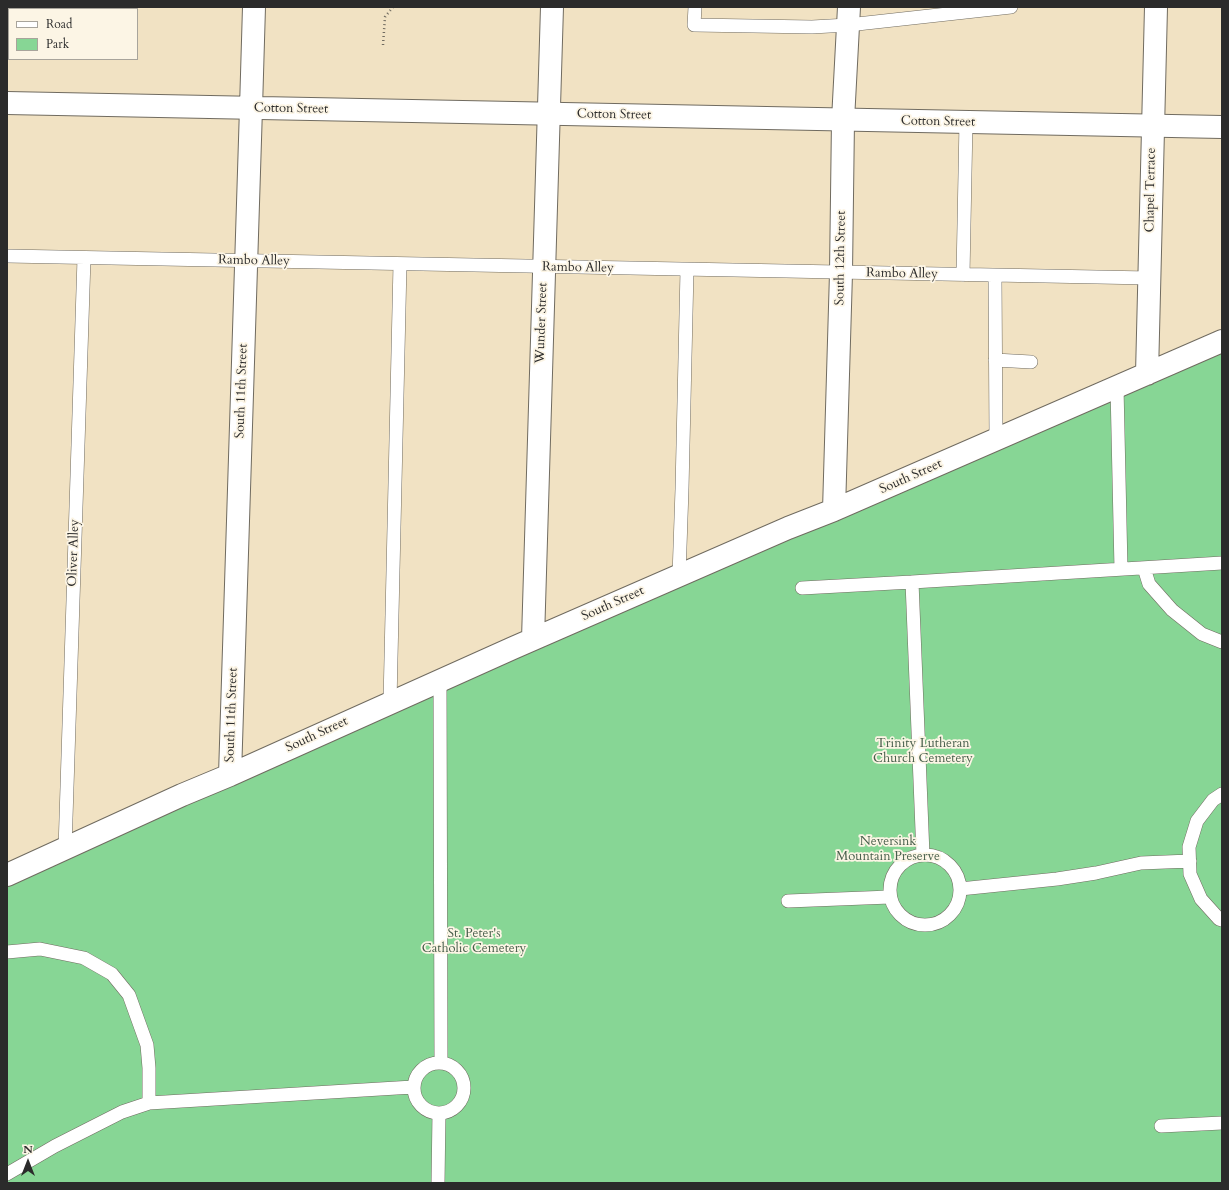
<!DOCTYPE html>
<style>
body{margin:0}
#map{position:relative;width:1229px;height:1190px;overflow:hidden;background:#f1e2c3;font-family:Cardo,serif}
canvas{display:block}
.frame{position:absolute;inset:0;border:8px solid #2b2b2b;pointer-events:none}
.legend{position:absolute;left:8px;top:8px;width:130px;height:52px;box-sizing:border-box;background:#fcf5e5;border:1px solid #a8a49b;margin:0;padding:5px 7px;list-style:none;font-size:12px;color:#2b2b2b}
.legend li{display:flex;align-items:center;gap:8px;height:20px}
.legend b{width:20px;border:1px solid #a8a49b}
.north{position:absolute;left:8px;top:1142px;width:40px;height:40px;-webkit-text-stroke:3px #fcf5e5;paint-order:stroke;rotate:0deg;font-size:11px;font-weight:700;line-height:16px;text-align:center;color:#2b2b2b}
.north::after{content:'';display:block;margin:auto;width:14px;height:18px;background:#2b2b2b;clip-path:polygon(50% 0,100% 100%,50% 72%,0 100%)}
</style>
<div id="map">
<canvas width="1229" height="1190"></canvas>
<div class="frame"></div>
<ul class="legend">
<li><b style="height:5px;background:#fff"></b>Road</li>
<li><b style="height:11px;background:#87d695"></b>Park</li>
</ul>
<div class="north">N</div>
</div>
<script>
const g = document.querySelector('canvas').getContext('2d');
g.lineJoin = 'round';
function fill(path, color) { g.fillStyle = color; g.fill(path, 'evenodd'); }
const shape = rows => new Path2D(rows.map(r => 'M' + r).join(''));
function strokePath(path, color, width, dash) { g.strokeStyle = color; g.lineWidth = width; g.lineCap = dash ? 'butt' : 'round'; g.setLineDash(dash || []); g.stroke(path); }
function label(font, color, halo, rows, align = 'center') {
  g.font = font + ' Cardo,serif'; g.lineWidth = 3.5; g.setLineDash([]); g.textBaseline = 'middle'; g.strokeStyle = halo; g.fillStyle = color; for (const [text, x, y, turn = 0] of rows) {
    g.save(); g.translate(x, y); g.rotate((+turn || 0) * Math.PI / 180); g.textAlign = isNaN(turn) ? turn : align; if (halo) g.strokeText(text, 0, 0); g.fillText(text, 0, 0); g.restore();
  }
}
const green = shape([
 [1222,341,1222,1183,7,1183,7,875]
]);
const path = shape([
 [383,45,385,17,393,7]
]);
const lane = shape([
 [695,7,694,25,812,27,848,25,1011,7],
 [7,256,1149,278],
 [963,275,966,122],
 [995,276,996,439],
 [995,360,1031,362],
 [1117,387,1121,569],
 [1144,568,1149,584,1172,610,1202,634,1222,642],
 [679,576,682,489,687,270],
 [802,588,912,582],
 [440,680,441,1062],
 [390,702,400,264],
 [1222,794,1213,800,1197,821,1189,847,1190,874,1201,899,1219,919,1222,920],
 [65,849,84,258],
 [923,855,912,582,1222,563],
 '890 890a35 35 0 1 1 70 0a35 35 0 1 1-70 0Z',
 [960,889,1057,879,1096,873,1141,863,1190,861],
 [788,901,890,897],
 [7,952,40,949,84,958,112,974,129,995,147,1045,149,1068,149,1103],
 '414 1088a25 25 0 1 1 50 0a25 25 0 1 1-50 0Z',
 [1161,1126,1222,1123],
 [7,1174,55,1146,122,1112,149,1103,413,1087],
 [438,1183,439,1113]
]);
const street = shape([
 [1147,374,1156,7],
 [834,510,841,273,843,120,849,7],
 [533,639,552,7],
 [230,775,251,108],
 [7,875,182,795,230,775,513,648,788,528,834,510,1222,341]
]);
const secondary = shape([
 [7,103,1222,127],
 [251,108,254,7]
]);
const streetNames = [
 ["Cotton Street",291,109,1],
 ["Cotton Street",614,115,1],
 ["Cotton Street",938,122,1],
 ["Chapel Terrace",1151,190,-89],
 ["South 12th Street",841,258,-89],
 ["Rambo Alley",254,261,1],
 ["Rambo Alley",578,268,1],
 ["Rambo Alley",902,274,1],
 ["Wunder Street",542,323,-88],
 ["South 11th Street",242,391,-88],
 ["South Street",911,477,-24],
 ["Oliver Alley",74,553,-88],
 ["South Street",613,604,-24],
 ["South 11th Street",232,715,-88],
 ["South Street",317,735,-25]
];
const parkNames = [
 ["Trinity Lutheran",923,744],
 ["Church Cemetery",923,759],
 ["Neversink",888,842],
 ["Mountain Preserve",888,857],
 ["St. Peter's",474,934],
 ["Catholic Cemetery",474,949]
];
fill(green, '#87d695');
strokePath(lane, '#706b60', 14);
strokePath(street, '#706b60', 24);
strokePath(secondary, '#706b60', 24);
strokePath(path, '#706b60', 2.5, [1, 3]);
strokePath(lane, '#fff', 13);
strokePath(street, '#fff', 22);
strokePath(secondary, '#fff', 22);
label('13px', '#2b2b2b', '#fcf5e5', streetNames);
label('13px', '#475e4b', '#fcf5e5', parkNames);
</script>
